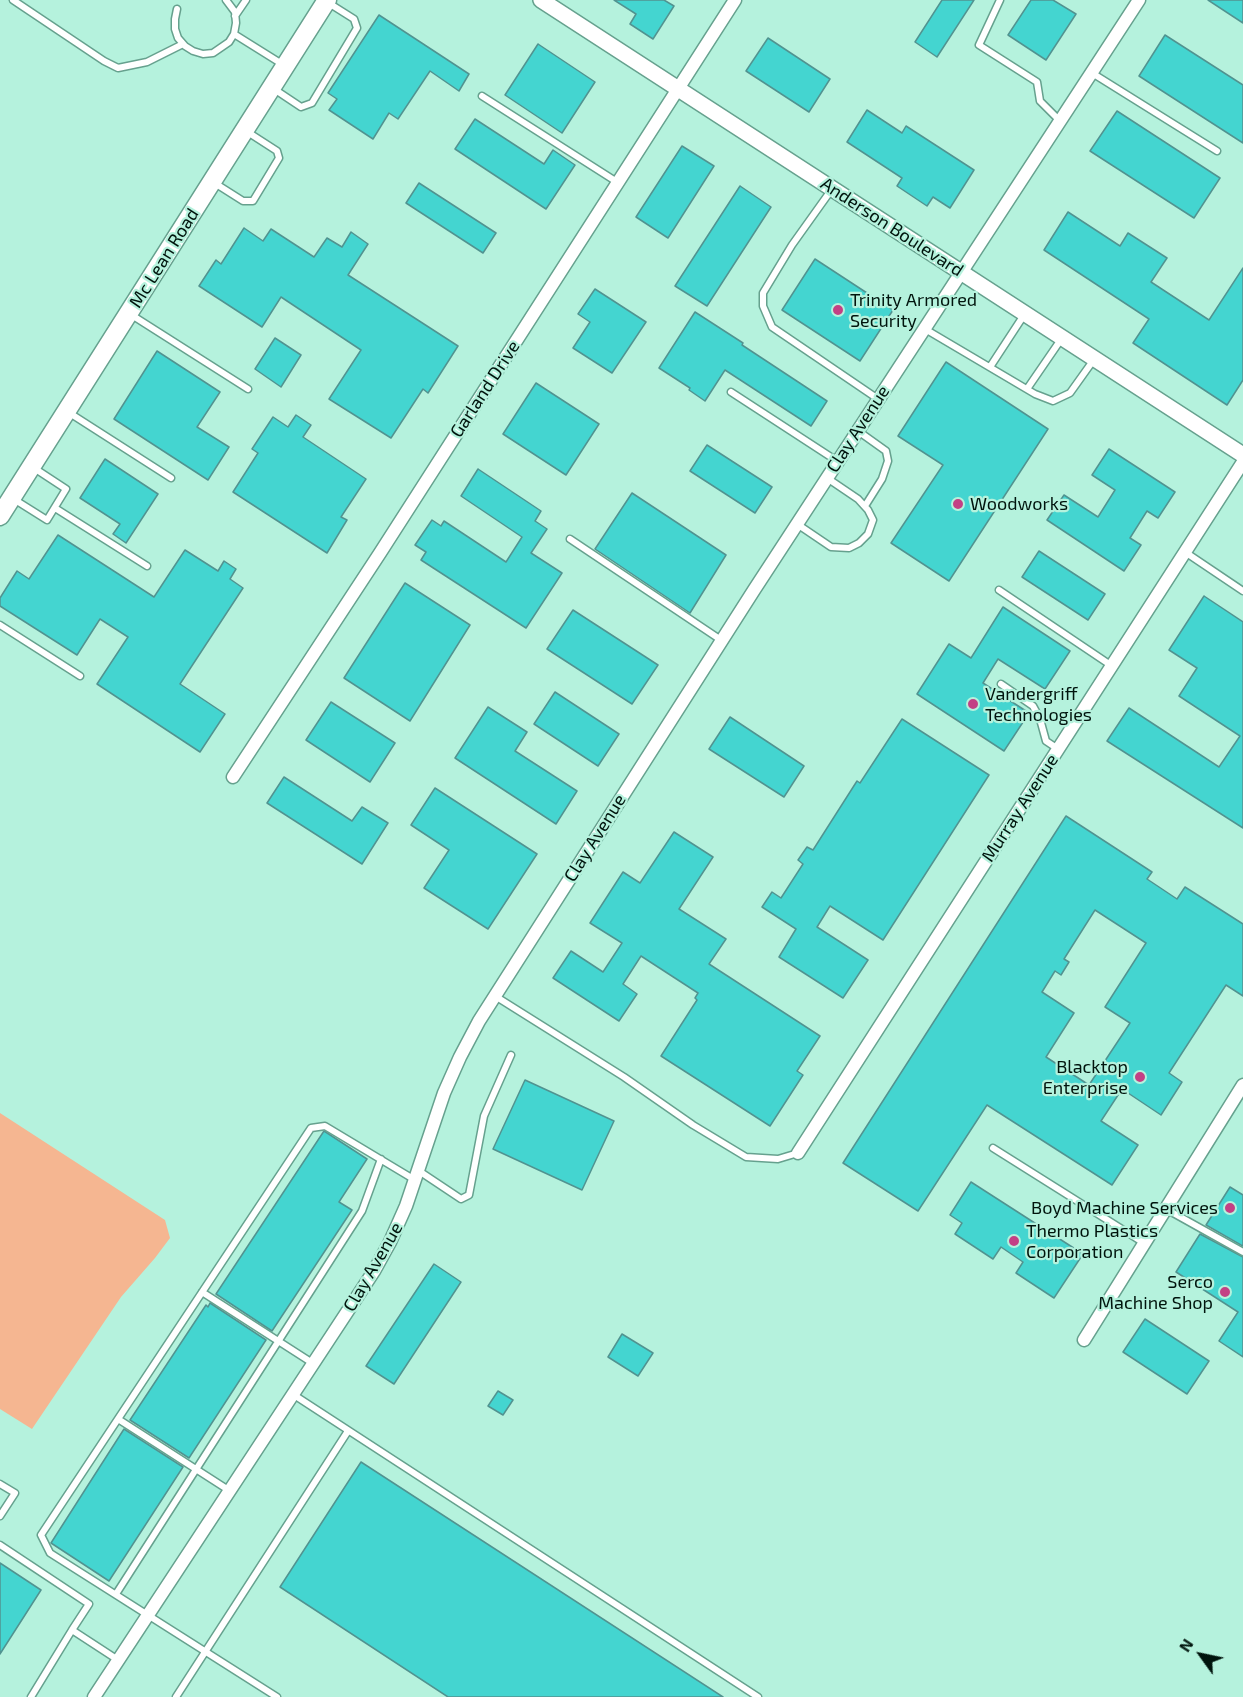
<!DOCTYPE html>
<style>
body{margin:0}
#map{position:relative;width:1243px;height:1697px;overflow:hidden;background:#b5f2dd;font-family:"Exo 2",sans-serif}
canvas{display:block}
.north{position:absolute;left:1171px;top:1625px;width:60px;height:60px;-webkit-text-stroke:4px #b5f2dd;paint-order:stroke;rotate:303deg;font-size:16px;font-weight:700;line-height:24px;text-align:center;color:#00140d}
.north::after{content:'';display:block;margin:auto;width:21px;height:27px;background:#00140d;clip-path:polygon(50% 0,100% 100%,50% 72%,0 100%)}
</style>
<div id="map">
<canvas width="1243" height="1697"></canvas>
<div class="north">N</div>
</div>
<script>
const g = document.querySelector('canvas').getContext('2d');
g.lineJoin = 'round';
function fill(path, color) { g.fillStyle = color; g.fill(path, 'evenodd'); }
const shape = rows => new Path2D(rows.map(r => 'M' + r).join(''));
function strokePath(path, color, width, dash) { g.strokeStyle = color; g.lineWidth = width; g.lineCap = dash ? 'butt' : 'round'; g.setLineDash(dash || []); g.stroke(path); }
function label(font, color, halo, rows, align = 'center') {
  g.font = font + ' "Exo 2",sans-serif'; g.lineWidth = 4.5; g.setLineDash([]); g.textBaseline = 'middle'; g.strokeStyle = halo; g.fillStyle = color; for (const [text, x, y, turn = 0] of rows) {
    g.save(); g.translate(x, y); g.rotate((+turn || 0) * Math.PI / 180); g.textAlign = isNaN(turn) ? turn : align; if (halo) g.strokeText(text, 0, 0); g.fillText(text, 0, 0); g.restore();
  }
}
const green = shape([
 [0,1113,165,1220,170,1238,155,1258,121,1297,32,1429,0,1409]
]);
const building = shape([
 [614,0,664,0,674,6,653,39,630,24,636,14,614,0],
 [942,0,974,0,937,57,915,42,942,0],
 [1031,0,1053,0,1076,14,1046,60,1008,35,1031,0],
 [1208,0,1243,0,1243,23,1208,0],
 [379,15,469,74,459,91,430,71,398,119,389,113,373,139,329,110,337,99,328,93,379,15],
 [1165,35,1243,85,1243,143,1139,76,1165,35],
 [768,38,830,79,809,112,746,71,768,38],
 [538,44,595,82,562,133,505,95,538,44],
 [867,110,902,133,906,126,974,170,950,208,933,197,927,206,897,186,902,178,847,142,867,110],
 [1117,111,1220,178,1194,218,1090,151,1117,111],
 [475,119,544,164,553,150,575,165,546,209,455,149,475,119],
 [682,146,714,166,668,238,636,217,682,146],
 [419,183,496,233,483,253,406,203,419,183],
 [740,186,771,207,707,306,675,286,740,186],
 [1068,212,1120,246,1128,233,1167,258,1151,282,1209,320,1243,268,1243,380,1227,405,1133,343,1149,319,1044,250,1068,212],
 [244,228,263,241,271,229,314,257,327,238,342,247,351,232,368,244,348,275,458,346,428,393,423,389,391,438,329,399,361,350,281,297,262,327,199,286,216,260,221,264,244,228],
 [815,259,893,310,860,361,782,310,815,259],
 [595,289,646,322,612,373,573,348,590,322,578,314,595,289],
 [695,312,743,343,742,345,827,401,811,426,725,370,705,401,689,390,690,388,659,368,695,312],
 [275,338,301,355,281,387,255,369,275,338],
 [157,351,220,392,197,427,229,447,208,480,114,419,157,351],
 [946,362,1048,429,949,581,891,543,943,465,898,436,946,362],
 [536,383,599,424,566,475,503,434,536,383],
 [296,415,311,425,303,437,366,479,341,517,347,520,327,553,233,492,258,453,252,449,273,417,288,427,296,415],
 [707,445,772,487,755,513,690,471,707,445],
 [1109,449,1175,492,1158,518,1147,511,1130,538,1141,545,1124,571,1047,520,1064,495,1098,517,1115,490,1092,475,1109,449],
 [105,459,158,494,126,543,113,534,120,524,80,498,105,459],
 [478,469,541,511,535,521,547,529,531,553,562,573,526,628,421,560,426,552,415,545,432,520,441,526,444,521,506,562,522,537,461,496,478,469],
 [632,493,726,555,690,613,595,549,632,493],
 [58,535,154,597,185,550,218,571,224,561,236,569,230,579,243,588,180,684,225,714,200,752,97,684,128,637,100,619,77,655,0,606,0,598,17,571,29,579,58,535],
 [1039,551,1105,594,1088,620,1022,577,1039,551],
 [405,583,470,625,410,721,344,678,405,583],
 [1204,596,1243,622,1243,828,1107,741,1129,708,1219,767,1240,736,1179,696,1197,668,1169,650,1204,596],
 [1003,607,1070,651,1045,689,998,659,983,683,1029,713,1004,751,917,694,949,644,971,658,1003,607],
 [573,610,658,665,632,704,547,649,573,610],
 [555,692,619,734,598,766,534,724,555,692],
 [331,702,395,743,370,782,306,740,331,702],
 [488,707,527,732,515,751,577,791,556,824,455,758,488,707],
 [730,717,804,766,784,797,709,749,730,717],
 [902,719,989,775,883,940,830,906,817,927,868,960,843,998,779,957,796,929,762,907,772,892,781,898,803,864,798,860,807,847,813,850,857,781,860,783,902,719],
 [284,777,352,821,362,807,388,823,362,864,267,803,284,777],
 [435,788,537,854,488,929,424,888,449,850,411,825,435,788],
 [1066,816,1152,872,1147,879,1177,899,1185,887,1243,924,1243,996,1226,985,1169,1073,1182,1082,1161,1115,1122,1089,1101,1121,1138,1145,1112,1185,987,1105,918,1211,843,1163,1066,816],
 [1095,910,1146,943,1105,1007,1130,1023,1089,1085,1046,1057,1074,1013,1042,992,1055,971,1061,975,1069,962,1064,959,1095,910],
 [674,832,713,857,679,909,726,939,709,964,820,1036,797,1071,803,1075,770,1126,661,1056,697,1000,695,998,698,993,641,956,623,984,637,994,619,1021,553,978,571,951,603,972,622,943,590,923,623,872,640,883,674,832],
 [525,1080,614,1121,582,1190,493,1149,525,1080],
 [324,1131,367,1159,339,1202,352,1210,272,1331,216,1294,324,1131],
 [971,1182,1083,1254,1054,1298,1016,1273,1023,1262,1001,1247,993,1259,955,1234,962,1223,950,1215,971,1182],
 [1230,1187,1243,1195,1243,1246,1206,1225,1230,1187],
 [1200,1234,1243,1257,1243,1357,1219,1341,1238,1312,1176,1272,1200,1234],
 [434,1264,461,1282,394,1384,366,1366,434,1264],
 [210,1303,266,1340,189,1458,130,1420,206,1305,208,1307,210,1303],
 [1145,1319,1209,1361,1187,1394,1123,1352,1145,1319],
 [622,1334,653,1353,638,1376,608,1357,622,1334],
 [498,1391,513,1400,503,1415,488,1406,498,1391],
 [124,1429,183,1467,109,1581,51,1543,124,1429],
 [361,1462,723,1697,448,1697,280,1587,361,1462],
 [0,1563,41,1590,0,1654,0,1563]
]);
const service = shape([
 [13,0,104,61,118,68,147,62,183,44],
 [1000,0,979,45,1037,82,1040,101,1060,121],
 [177,9,175,19,175,29,178,38,185,46,193,51,203,54,213,53,229,42,234,34,236,23,235,12,226,0],
 [235,16,246,0],
 [234,34,282,64],
 [1092,73,1217,151],
 [274,89,301,107,312,103,357,28,354,19,327,2],
 [482,96,617,182],
 [213,182,243,201,253,201,279,158,277,151,246,131],
 [832,189,792,245,763,293,763,306,772,327,878,399],
 [130,314,248,389],
 [925,329,1035,394,1053,401,1070,393,1095,358],
 [990,367,1024,315],
 [1027,389,1062,338],
 [731,392,837,461],
 [68,412,171,478],
 [858,431,886,451,888,461,882,479,865,506],
 [12,498,47,520,66,489,34,468],
 [55,508,147,566],
 [797,524,831,547,849,548,859,543,868,534,873,520,868,510,858,499,827,478],
 [570,539,721,640],
 [1185,552,1243,591],
 [999,590,1112,666],
 [0,625,80,676],
 [1001,684,1033,706,1040,719,1046,741,1058,749],
 [495,996,624,1077,693,1125,746,1157,778,1159,798,1153],
 [993,1148,1144,1243],
 [419,1171,461,1199,469,1195,484,1116,511,1055],
 [1166,1209,1243,1252],
 [202,1292,314,1364],
 [294,1395,758,1697],
 [118,1419,230,1491],
 [0,1484,15,1493,0,1516],
 [0,1545,89,1604,72,1630,118,1660],
 [116,1594,362,1211,381,1159],
 [31,1697,72,1630],
 [176,1697,348,1431],
 [277,1697,50,1553,41,1535,311,1128,325,1126,415,1180]
]);
const minor = shape([
 [233,777,380,553,735,0],
 [798,1153,1243,462],
 [1084,1340,1243,1085],
 [94,1697,374,1271,390,1242,406,1206,444,1093,460,1057,479,1021,754,590,1139,0]
]);
const tertiary = shape([
 [541,0,1243,455]
]);
const secondary = shape([
 [0,516,327,0]
]);
const markers = [
 [838,310,6,"#c34085"],
 [958,504,6,"#c34085"],
 [973,704,6,"#c34085"],
 [1140,1077,6,"#c34085"],
 [1230,1208,6,"#c34085"],
 [1014,1241,6,"#c34085"],
 [1225,1292,6,"#c34085"]
];
const streetNames = [
 ["Anderson Boulevard",892,227,33],
 ["Mc Lean Road",164,258,-58],
 ["Garland Drive",485,389,-57],
 ["Clay Avenue",858,429,-57],
 ["Murray Avenue",1020,808,-57],
 ["Clay Avenue",595,838,-58],
 ["Clay Avenue",373,1267,-60]
];
const poiNames = [
 ["Trinity Armored",850,300],
 ["Security",850,321],
 ["Woodworks",970,504],
 ["Vandergriff",985,694],
 ["Technologies",985,715],
 ["Blacktop",1128,1067,"right"],
 ["Enterprise",1128,1088,"right"],
 ["Boyd Machine Services",1218,1208,"right"],
 ["Thermo Plastics",1026,1231],
 ["Corporation",1026,1252],
 ["Serco",1213,1282,"right"],
 ["Machine Shop",1213,1303,"right"]
];
fill(green, '#f5b691');
fill(building, '#44d5d0');
strokePath(building, '#519390', 1.5);
strokePath(service, '#66a18e', 9);
strokePath(minor, '#66a18e', 15);
strokePath(tertiary, '#66a18e', 18);
strokePath(secondary, '#66a18e', 21);
strokePath(service, '#fff', 6);
strokePath(minor, '#fff', 12);
strokePath(tertiary, '#fff', 15);
strokePath(secondary, '#fff', 18);
for (const [x, y, r, color] of markers) { const dot = new Path2D(); dot.arc(x, y, r, 0, 2 * Math.PI); g.fillStyle = color; g.fill(dot); strokePath(dot, '#b5f2dd', 2); }
label('18px', '#00140d', '#b5f2dd', streetNames);
label('18px', '#00140d', '#b5f2dd', poiNames, 'left');
</script>
